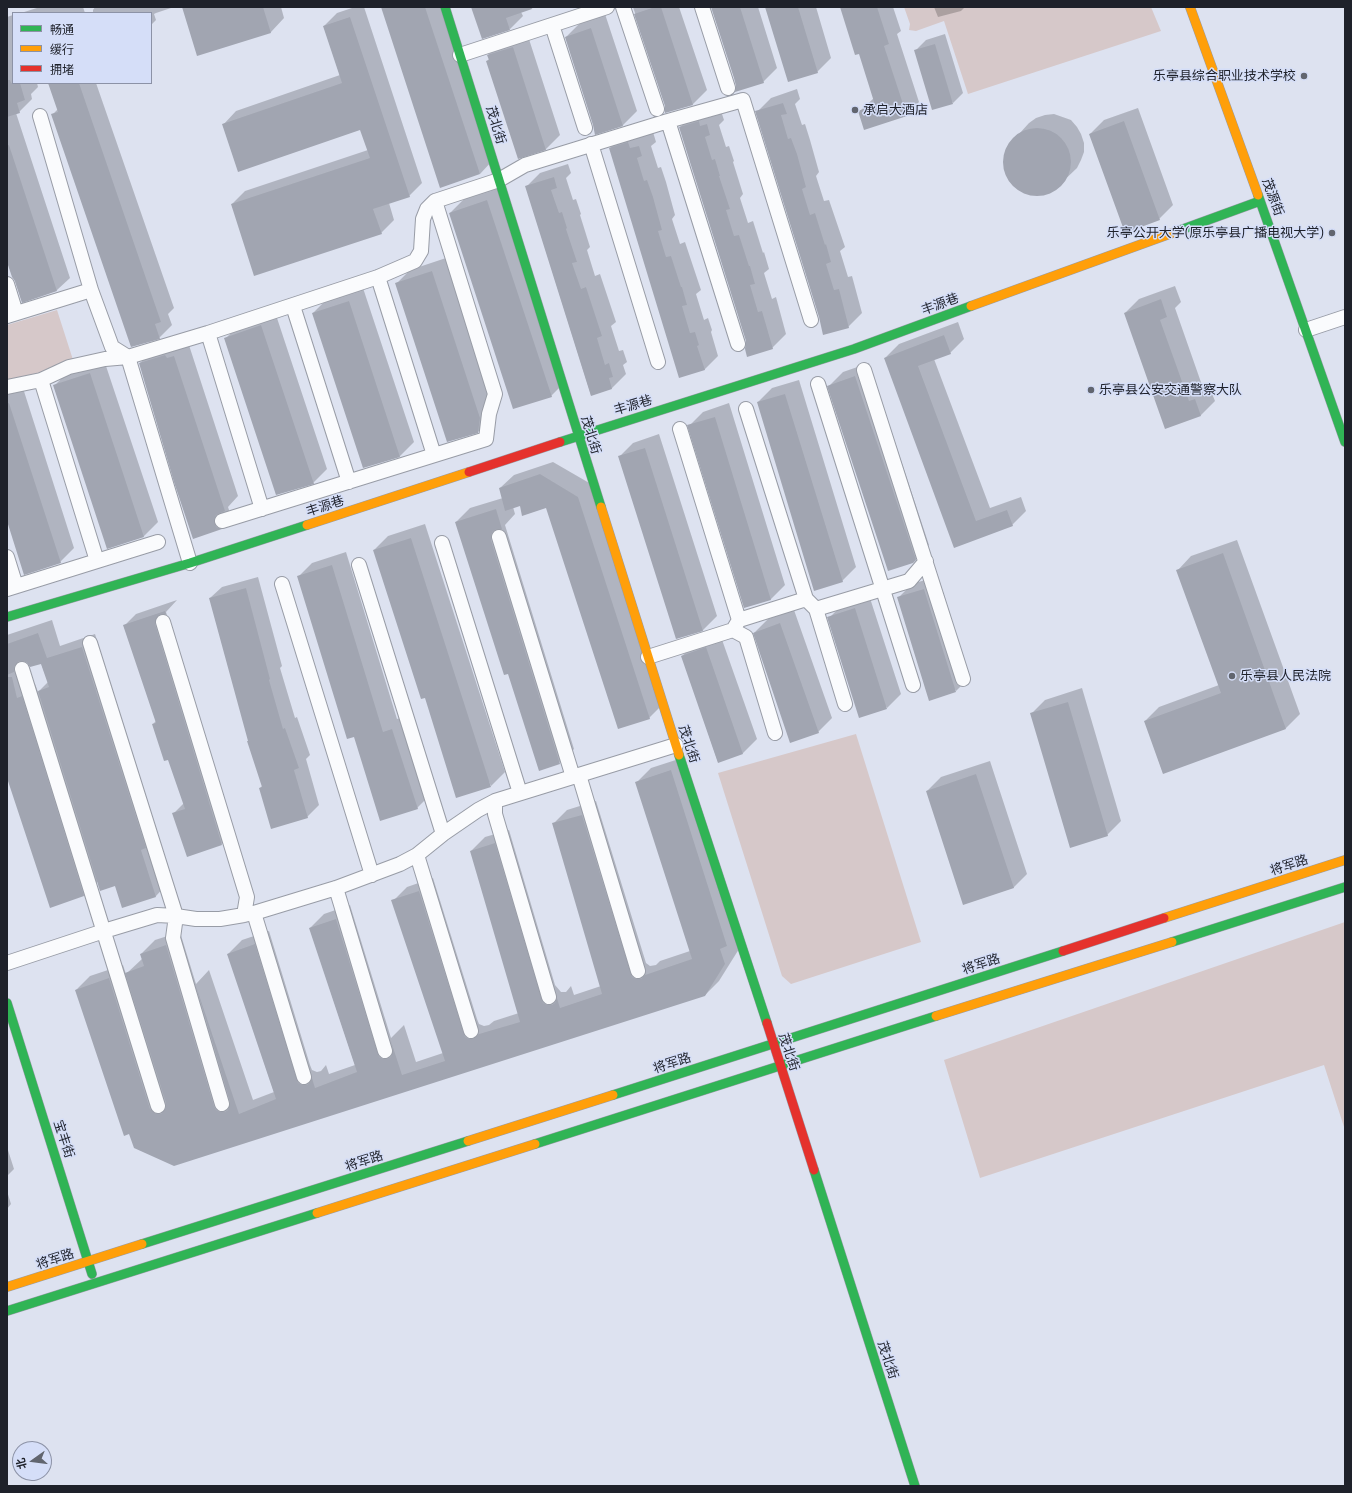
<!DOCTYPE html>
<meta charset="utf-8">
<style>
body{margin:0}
#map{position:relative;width:1352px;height:1493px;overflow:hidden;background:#dde2f0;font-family:"Exo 2","Noto Sans SC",sans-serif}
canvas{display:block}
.frame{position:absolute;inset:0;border:8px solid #1e212a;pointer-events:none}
.legend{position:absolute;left:12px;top:12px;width:140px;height:72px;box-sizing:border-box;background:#d5def8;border:1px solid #8c92a6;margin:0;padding:5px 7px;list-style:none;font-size:12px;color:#1e212a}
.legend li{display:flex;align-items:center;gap:8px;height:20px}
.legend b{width:20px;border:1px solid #8c92a6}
.north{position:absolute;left:12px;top:1441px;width:40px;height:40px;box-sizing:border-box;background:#d5def8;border:1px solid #8c92a6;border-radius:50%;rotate:256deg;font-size:11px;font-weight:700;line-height:16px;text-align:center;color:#1e212a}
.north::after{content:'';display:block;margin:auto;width:14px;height:18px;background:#61656f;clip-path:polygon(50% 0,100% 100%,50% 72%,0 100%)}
</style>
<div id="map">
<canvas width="1352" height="1493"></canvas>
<div class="frame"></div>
<ul class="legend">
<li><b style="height:5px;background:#30b455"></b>畅通</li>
<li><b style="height:5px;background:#ff9f0a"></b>缓行</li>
<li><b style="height:5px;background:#e5322d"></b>拥堵</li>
</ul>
<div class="north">北</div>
</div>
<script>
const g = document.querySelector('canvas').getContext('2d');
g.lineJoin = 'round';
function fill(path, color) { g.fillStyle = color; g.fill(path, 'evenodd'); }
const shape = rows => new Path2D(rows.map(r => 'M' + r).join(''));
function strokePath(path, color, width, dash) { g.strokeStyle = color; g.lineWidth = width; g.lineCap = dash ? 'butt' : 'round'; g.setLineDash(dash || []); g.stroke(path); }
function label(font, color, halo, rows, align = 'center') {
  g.font = font + ' "Exo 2","Noto Sans SC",sans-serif'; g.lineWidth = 3; g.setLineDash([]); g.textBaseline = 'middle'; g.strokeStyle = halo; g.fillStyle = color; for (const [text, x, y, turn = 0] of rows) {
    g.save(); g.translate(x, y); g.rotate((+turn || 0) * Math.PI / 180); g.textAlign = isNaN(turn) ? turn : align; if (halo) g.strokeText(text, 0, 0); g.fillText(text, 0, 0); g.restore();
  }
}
const green = shape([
 [904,7,1151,7,1161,31,968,94,944,21,916,31,909,30,910,24],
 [57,310,74,363,7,383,7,325],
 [856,734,921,942,791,984,782,976,718,773],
 [1345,922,1345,1130,1324,1065,980,1178,944,1060]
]);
const shadow = shape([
 [40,7,83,7,85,13,21,13],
 [95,7,174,7,156,13,154,14,156,20,151,25,151,13,93,13,93,10],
 [183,7,281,7,284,18,271,32,198,55],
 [355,7,364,7,422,183,409,196,389,203,394,220,381,233,232,204,245,191,368,150,361,129,223,125,236,111,340,75,324,26,337,13],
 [382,7,443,7,493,160,480,174],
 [472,7,536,7,521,12,523,16,510,29],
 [633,7,679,7,707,90,693,104,666,112,666,106],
 [712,7,758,7,777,68,763,82,737,86],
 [766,7,816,7,831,58,817,72],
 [841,7,893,7,901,31,897,34,919,102,906,115,860,111,874,98,860,52],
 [934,7,965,7,961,11,938,17],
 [605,14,637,111,623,125,594,125,566,37,580,23],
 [13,15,13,83,37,83,38,87,31,94,32,99,19,112,16,113,70,278,57,290,22,301,7,259,7,17],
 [527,33,560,135,546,149,519,158,487,61,489,59,488,55,502,41],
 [945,34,963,93,953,103,915,51,926,40],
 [50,83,96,83,174,308,168,314,172,325,159,338,52,115,58,109],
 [797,89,800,99,795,104,802,125,805,124,810,140,819,172,816,176,824,201,829,200,845,247,840,251,848,277,852,276,862,313,848,327,820,317,757,112,771,98],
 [1138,108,1173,205,1159,219,1090,134,1104,120],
 [721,111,724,120,719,125,726,147,729,146,734,161,733,162,743,194,740,198,748,223,753,221,763,253,764,252,769,269,764,273,772,299,776,297,786,334,772,348,747,341,680,127,694,113],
 [1054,114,1071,120,1077,127,1081,134,1084,143,1084,152,1081,160,1077,168,1056,188,1048,192,1040,194,1031,194,1022,191,1015,186,1007,174,1005,167,1005,153,1009,145,1029,123,1036,118,1045,115],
 [653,132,656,142,651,146,658,168,661,167,666,182,675,215,672,219,680,244,685,242,701,290,696,294,704,320,708,318,712,330,711,332,718,356,704,370,610,148,624,134],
 [568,164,571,173,566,178,573,200,576,199,581,214,580,215,590,247,587,250,595,276,600,274,616,322,611,326,619,351,623,350,627,362,623,365,626,374,612,388,591,395,526,187,540,173],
 [501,187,565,382,551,396,450,213,464,199],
 [446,258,494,403,492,417,478,432,396,284,410,270],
 [1175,286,1181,302,1175,308,1203,388,1209,386,1215,401,1201,415,1166,428,1125,313,1139,299],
 [363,288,414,442,400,456,364,467,313,313,327,299],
 [275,312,327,469,313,483,226,338,240,324],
 [958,322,964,339,950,353,934,359,990,508,1021,497,1026,511,1012,525,955,546,885,358,899,344],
 [188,342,238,496,228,507,230,513,235,515,221,528,194,537,140,363,154,349],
 [104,360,158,522,144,536,108,548,54,386,68,372],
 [869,363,929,545,913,562,829,386,843,372],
 [799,380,856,567,842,581,758,402,772,388],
 [22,385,74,548,60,562,7,518,7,389],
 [729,403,785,585,771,599,745,606,689,426,703,412],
 [659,434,717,616,703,630,677,638,619,457,633,443],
 [553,462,591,484,662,705,649,718,547,507,520,504,513,507,515,514,505,525,574,749,560,763,508,672,456,522,470,508,503,498,500,488,514,475],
 [425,524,505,772,491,786,374,550,388,536],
 [1237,540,1300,714,1286,728,1163,773,1145,721,1159,707,1219,685,1178,570,1191,556],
 [346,552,397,719,406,716,431,794,417,808,354,736,298,577,312,563],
 [938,576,970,677,956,691,898,598,912,584],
 [258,577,282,666,280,668,295,718,297,717,310,755,306,759,319,805,307,817,260,788,263,785,210,598,222,587],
 [869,595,901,694,887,708,829,618,843,604],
 [177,600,166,612,234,832,222,844,173,814,184,803,169,759,153,724,156,721,124,626,136,614],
 [794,610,832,718,818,732,754,633,768,619],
 [52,620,60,646,95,634,158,834,154,838,169,882,156,896,123,907,115,885,98,881,83,896,7,773,7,635],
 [24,660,41,663,48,682,38,692,35,684,30,685],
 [720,634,757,739,743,753,718,762,682,656,696,642],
 [1082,688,1121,821,1107,835,1031,714,1045,700],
 [685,757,739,949,719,981,705,995,174,1165,76,990,90,976,123,965,126,974,143,958,141,954,155,940,180,932,196,984,209,970,253,1100,274,1092,228,954,242,940,269,931,310,1065,312,1070,317,1072,321,1071,326,1065,329,1074,355,1065,310,928,324,914,350,905,391,1038,404,1025,416,1062,443,1053,393,901,407,887,433,878,477,1019,479,1024,484,1026,489,1025,494,1021,519,1013,471,851,485,837,509,830,555,985,561,992,566,992,571,986,574,995,601,986,553,824,567,810,596,801,646,963,650,966,656,965,660,961,690,951,637,782,651,768],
 [990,761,1027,874,1013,888,927,791,941,777],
 [7,1147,14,1169,7,1176],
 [7,1191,11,1204,7,1209]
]);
const building = shape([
 [182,7,263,7,271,33,197,56],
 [381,7,425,7,480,174,440,188],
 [471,7,531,7,532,9,506,18,510,30,482,39],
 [655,7,661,7,693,105,665,113,665,106,634,14],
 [711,7,740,7,764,83,735,92,736,86,734,78],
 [765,7,798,7,818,73,788,82],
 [840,7,877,7,889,44,884,46,907,116,864,130,858,111,875,105,859,54,855,55],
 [350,17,410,197,373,209,382,234,254,276,231,204,370,158,360,130,238,172,222,124,342,83,323,26],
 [591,28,623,126,595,135,593,125,565,37],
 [935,44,953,104,932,110,914,50],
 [513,47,546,150,518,159,486,61,489,60,487,55],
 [7,80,10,80,11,83,20,83,25,100,17,103,20,113,7,117],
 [48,83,79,83,161,322,155,324,160,339,131,347,51,114,58,112],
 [783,103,787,114,781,115,788,139,791,138,797,154,806,187,802,189,810,215,815,213,825,245,826,244,831,262,826,264,834,290,839,289,849,328,823,335,819,317,755,111],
 [699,121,700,126,707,124,710,135,705,137,712,160,715,159,720,176,719,176,730,209,726,210,734,236,739,235,749,266,750,266,755,284,750,285,758,312,762,311,773,349,747,357,745,349,746,341,679,127],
 [1124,121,1160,220,1125,233,1089,134],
 '1003 162a34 34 0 1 1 68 0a34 34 0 1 1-68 0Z',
 [628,142,630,148,639,146,642,156,637,158,644,181,647,180,653,197,662,230,658,231,666,257,671,256,681,287,682,287,687,305,682,306,690,333,695,332,699,345,697,346,705,370,679,378,609,148],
 [9,145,57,291,22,303,15,281,12,277,7,262,7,146],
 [554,177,557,188,551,190,559,213,562,212,567,228,566,229,577,262,572,263,581,289,586,287,602,336,597,338,605,365,609,363,613,377,609,378,612,389,591,396,525,186],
 [487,200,552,397,513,409,449,213],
 [432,271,480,418,478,433,447,442,395,283],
 [1161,299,1167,317,1160,320,1189,401,1195,399,1201,416,1165,429,1124,313],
 [349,301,400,457,363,468,312,313],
 [261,325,314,484,276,495,224,338],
 [944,335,951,354,918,366,976,521,1007,510,1013,526,954,548,884,358],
 [165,355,167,358,174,356,225,511,216,515,214,520,216,527,222,529,193,539,174,482,139,363],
 [90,373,144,537,107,549,53,385],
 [855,376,916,560,913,563,888,571,827,386],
 [785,394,843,582,814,591,757,402],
 [9,403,61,563,24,575,7,521,7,404],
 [715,417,771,600,744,608,687,425],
 [645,448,703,631,676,639,618,456],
 [540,474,578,497,650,719,618,729,546,508,522,516,520,506,505,511,499,488],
 [496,509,502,529,497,529,493,531,491,535,491,540,560,764,539,771,508,674,504,675,455,522],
 [411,538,491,787,456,798,425,698,421,699,373,550],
 [1223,553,1286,729,1163,774,1144,721,1221,693,1176,570],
 [332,565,383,732,392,729,418,809,380,821,354,737,347,739,297,576],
 [246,588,270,679,269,680,283,729,285,728,299,768,294,770,308,818,271,829,259,788,262,787,247,741,248,741,209,598],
 [924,589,956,692,929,701,897,597],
 [855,608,887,709,859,718,827,617],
 [165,611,166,614,161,614,157,617,155,624,222,845,187,857,172,813,185,809,168,760,164,761,152,724,156,723,123,625],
 [780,623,819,733,790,743,753,633],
 [38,633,47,658,82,647,146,848,141,850,156,897,122,908,115,886,100,891,38,691,49,687,41,664,30,667,27,663,23,661,19,661,14,667,14,672,7,675,7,644],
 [706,647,743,754,718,763,681,656],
 [7,677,12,677,17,698,22,696,84,896,50,908,7,778],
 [1068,702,1108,836,1070,848,1030,713],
 [671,770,727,946,720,949,725,964,705,996,174,1166,134,1148,129,1134,124,1136,75,990,109,978,150,1109,156,1114,161,1114,166,1108,166,1103,125,973,144,966,140,954,166,945,214,1106,216,1110,220,1112,225,1112,228,1110,230,1102,195,983,239,1114,276,1099,227,954,255,944,298,1083,302,1085,307,1085,310,1082,312,1078,315,1088,357,1072,309,928,336,919,379,1057,383,1059,387,1059,391,1057,393,1049,390,1038,402,1075,445,1061,391,900,419,891,465,1037,469,1039,473,1039,479,1034,520,1022,470,851,495,843,543,1003,547,1005,552,1005,555,1003,557,998,560,1008,602,994,552,823,582,815,632,977,636,979,641,979,645,975,692,959,635,782],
 [976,774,1014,888,963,905,926,791]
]);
const street = shape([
 [623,7,657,109],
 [702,7,728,88],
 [552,25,585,128],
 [460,55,607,7],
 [40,116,91,290],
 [668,121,738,344],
 [591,144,658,362],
 [378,277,434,455],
 [7,284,16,313],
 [293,306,349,482],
 [7,316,91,290,112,347,128,357,190,563],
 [1306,330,1345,317],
 [208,333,262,509],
 [864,370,963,679],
 [41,380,97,561],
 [818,384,913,685],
 [7,387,41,380,69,367,105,359,128,357,208,333,378,277,415,261,421,251,423,219,427,209,435,201,499,180,525,165,668,121,743,100,811,320],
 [746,409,806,599,816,609],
 [680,429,739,620],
 [222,521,486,439,489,414,495,394,435,201],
 [499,537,573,777],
 [442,543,520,793],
 [7,557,16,586],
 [359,565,443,834],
 [282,584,372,875],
 [7,589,158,542],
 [163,622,247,897,244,915],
 [733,630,746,637,775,733],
 [90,643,176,916,173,938,222,1104],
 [648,657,733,630,739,620,806,599],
 [22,669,158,1106],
 [845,704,816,609,909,581,926,561],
 [579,775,638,971],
 [495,801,495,814,549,997],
 [417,855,471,1031],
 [336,888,385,1051],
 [254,913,304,1077],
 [7,963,104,931,157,915,176,916,196,919,220,919,244,915,254,913,336,888,400,864,417,855,443,834,478,810,495,801,676,745]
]);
const fast = shape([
 [445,7,601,507],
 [1258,195,1345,442],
 [1175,232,1260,201],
 [560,442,854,349,971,306],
 [7,617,190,563,307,525],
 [679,755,767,1023],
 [1172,942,1345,887],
 [7,1003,92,1274],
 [613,1095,1063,951],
 [535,1144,936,1016],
 [814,1170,915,1486],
 [142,1244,468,1141],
 [7,1311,317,1213]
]);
const slow = shape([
 [1190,7,1258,195],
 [971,306,1175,232],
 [601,507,679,755],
 [307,525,469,472],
 [1164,918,1345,860],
 [936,1016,1172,942],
 [468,1141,613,1095],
 [317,1213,535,1144],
 [7,1287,142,1244]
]);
const jam = shape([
 [469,472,560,442],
 [1063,951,1164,918],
 [767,1023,814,1170]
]);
const markers = [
 [1304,76,4,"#61656f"],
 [855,110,4,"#61656f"],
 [1332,233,4,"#61656f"],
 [1091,390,4,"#61656f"],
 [1232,676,4,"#61656f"]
];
const poiNames = [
 ["乐亭县综合职业技术学校",1296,76,"right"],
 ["承启大酒店",863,110],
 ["乐亭公开大学(原乐亭县广播电视大学)",1324,233,"right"],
 ["乐亭县公安交通警察大队",1099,390],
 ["乐亭县人民法院",1240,676]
];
const streetNames = [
 ["茂北街",496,125,73],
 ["茂源街",1273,197,70],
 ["丰源巷",940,304,-20],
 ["丰源巷",633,405,-17],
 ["茂北街",591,435,73],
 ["丰源巷",325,506,-18],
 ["茂北街",689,744,72],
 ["将军路",1289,865,-18],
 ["将军路",981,964,-18],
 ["茂北街",789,1052,72],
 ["将军路",672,1063,-18],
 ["宝丰街",64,1139,72],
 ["将军路",364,1161,-18],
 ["将军路",55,1259,-18],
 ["茂北街",888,1360,72]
];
fill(green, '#d6c8c9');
fill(shadow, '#0003');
fill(building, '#a1a5b1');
strokePath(street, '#989ca6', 16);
strokePath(fast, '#989ca6', 10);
strokePath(slow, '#989ca6', 10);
strokePath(jam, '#989ca6', 10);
strokePath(street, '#fafbfd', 14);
strokePath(fast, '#30b455', 9);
strokePath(slow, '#ff9f0a', 9);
strokePath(jam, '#e5322d', 9);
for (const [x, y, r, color] of markers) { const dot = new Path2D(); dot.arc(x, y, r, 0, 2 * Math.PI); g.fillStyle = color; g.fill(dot); strokePath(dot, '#d5def8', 1.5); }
label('13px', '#1e212a', '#d5def8', poiNames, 'left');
label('13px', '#1e212a', '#d5def8', streetNames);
</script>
